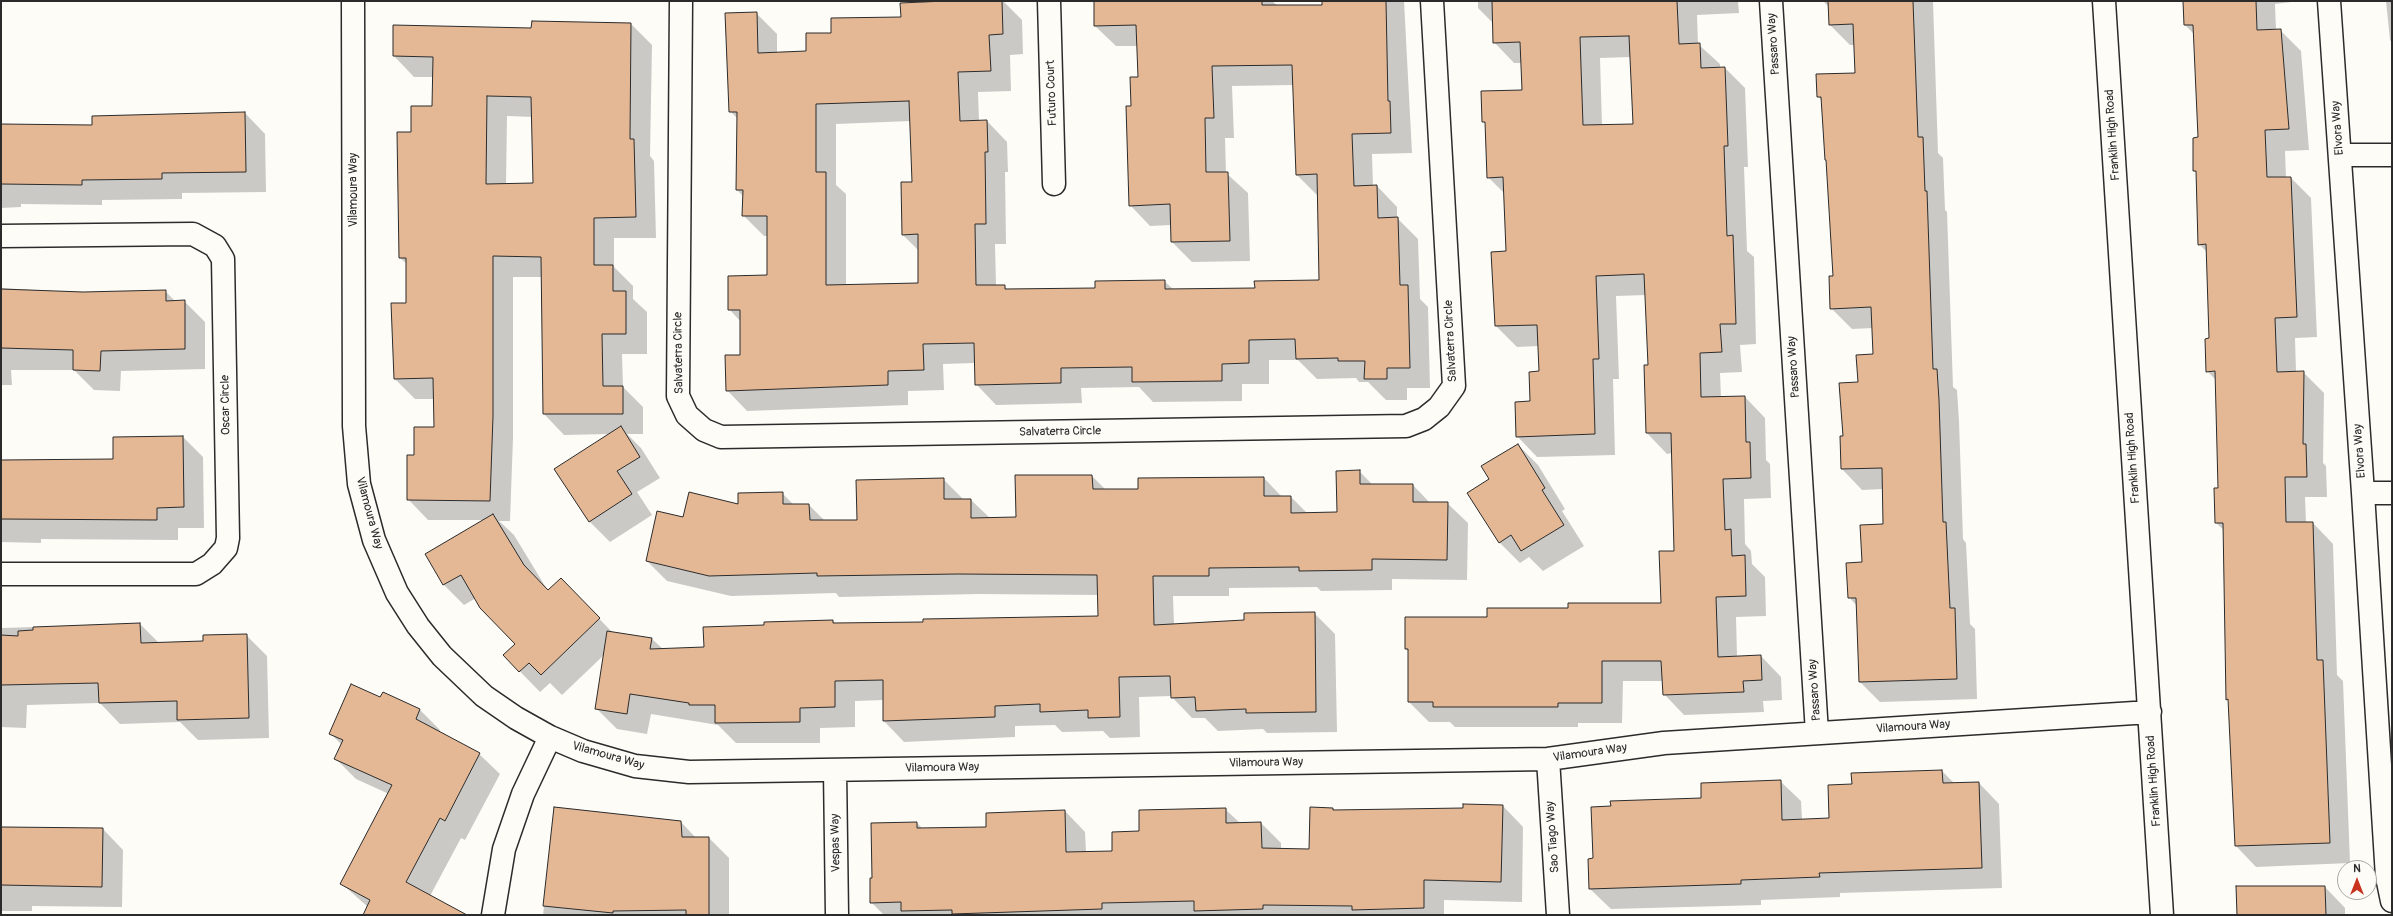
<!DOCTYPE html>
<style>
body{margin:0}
#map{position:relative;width:2393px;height:916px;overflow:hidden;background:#fdfcf7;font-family:Pangolin,sans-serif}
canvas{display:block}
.frame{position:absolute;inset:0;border:2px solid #2b2b2b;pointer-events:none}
.north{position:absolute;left:2337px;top:860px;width:40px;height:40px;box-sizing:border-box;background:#fdfcf7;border:1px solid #a9a8a5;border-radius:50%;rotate:0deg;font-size:11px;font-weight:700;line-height:16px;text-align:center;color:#2b2b2b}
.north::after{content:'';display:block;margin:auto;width:14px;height:18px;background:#c8321e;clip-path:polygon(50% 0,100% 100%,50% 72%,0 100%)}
</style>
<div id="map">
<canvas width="2393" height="916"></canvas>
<div class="frame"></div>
<div class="north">N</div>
</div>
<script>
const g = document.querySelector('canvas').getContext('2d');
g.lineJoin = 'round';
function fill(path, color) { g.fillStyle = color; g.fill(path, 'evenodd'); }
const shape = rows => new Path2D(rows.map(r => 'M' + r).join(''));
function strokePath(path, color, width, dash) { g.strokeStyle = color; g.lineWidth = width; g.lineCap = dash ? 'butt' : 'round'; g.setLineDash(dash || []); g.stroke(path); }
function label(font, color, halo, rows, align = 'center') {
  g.font = font + ' Pangolin,sans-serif'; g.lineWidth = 3.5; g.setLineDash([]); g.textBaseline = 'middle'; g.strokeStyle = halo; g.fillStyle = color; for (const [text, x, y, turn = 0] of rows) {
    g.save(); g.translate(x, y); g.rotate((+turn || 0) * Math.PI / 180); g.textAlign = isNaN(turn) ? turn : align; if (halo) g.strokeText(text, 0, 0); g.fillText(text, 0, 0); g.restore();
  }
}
const shadow = shape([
 [968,1,1003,1,1022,20,1023,54,1010,55,1011,91,978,92,979,121,987,121,1007,142,1008,172,1005,172,1006,244,995,244,996,286,1004,286,1008,290,1096,289,1164,281,1173,289,1256,289,1320,281,1318,196,1297,175,1294,85,1232,86,1234,138,1225,138,1226,173,1248,193,1250,261,1192,262,1172,242,1171,225,1150,226,1130,205,1132,107,1139,78,1138,46,1116,46,1095,26,1095,1,1272,1,1278,6,1323,6,1348,1,1404,1,1412,153,1372,154,1373,186,1377,186,1397,207,1397,218,1418,239,1420,299,1428,307,1430,388,1407,388,1407,400,1386,400,1368,382,1359,382,1356,378,1317,379,1298,360,1269,360,1269,384,1242,384,1242,401,1153,402,1139,387,1081,388,1082,403,996,405,976,384,975,363,943,364,944,390,908,391,908,405,747,411,727,390,741,356,741,322,729,309,768,276,768,236,764,236,743,215,744,197,737,190,738,119,730,111,756,13,777,34,777,53,807,52,832,34],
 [911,121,913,183,903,235,919,251,919,284,846,286,846,194,836,185,836,124],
 [1478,1,1738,1,1739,13,1697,15,1698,44,1720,64,1720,68,1725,68,1745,88,1748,167,1744,167,1747,251,1754,257,1756,344,1740,345,1742,372,1720,373,1721,398,1745,397,1765,418,1766,460,1770,464,1771,498,1744,499,1745,544,1751,551,1752,564,1765,577,1766,616,1736,617,1737,657,1761,656,1781,677,1782,700,1763,701,1764,712,1684,715,1664,694,1663,681,1623,681,1622,723,1578,723,1578,727,1455,727,1450,722,1429,722,1409,702,1409,652,1406,649,1406,618,1488,618,1569,609,1662,604,1675,552,1672,453,1667,454,1647,433,1645,366,1649,366,1646,295,1616,296,1619,379,1613,379,1615,455,1537,457,1517,436,1540,372,1539,346,1517,347,1496,326,1492,252,1507,252,1505,194,1488,177,1486,124,1483,121,1523,91,1522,63,1514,63,1494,42,1493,23,1478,8],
 [1631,57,1634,125,1602,126,1600,58],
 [1823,1,1933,1,1938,153,1943,158,1945,210,1947,212,1953,387,1957,390,1959,421,1963,539,1966,543,1970,624,1975,629,1977,699,1880,702,1860,682,1857,606,1849,597,1863,563,1884,525,1883,489,1862,490,1842,469,1841,437,1844,437,1859,383,1874,355,1873,328,1852,329,1831,308,1834,277,1828,162,1826,160,1822,101,1818,96,1856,74,1855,45,1850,45,1830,25,1829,7],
 [2184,1,2300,1,2275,4,2276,30,2280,30,2301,51,2309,150,2285,151,2286,178,2291,178,2311,198,2317,337,2295,338,2296,372,2303,372,2324,393,2323,463,2326,466,2327,497,2305,497,2306,523,2313,523,2333,544,2337,675,2343,681,2350,863,2256,867,2236,846,2229,702,2227,699,2225,531,2216,523,2219,489,2216,380,2207,371,2210,339,2208,253,2199,244,2197,173,2194,171,2199,138,2194,34,2185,25],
 [2386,1,2392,1,2392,43,2390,40],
 [532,22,631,24,652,45,650,156,654,161,656,238,614,238,614,267,633,286,633,299,647,312,647,354,622,354,623,387,643,407,643,434,627,434,641,448,660,478,637,492,652,515,610,542,590,522,555,469,610,434,564,435,544,414,542,277,513,277,513,438,510,521,499,521,514,535,548,591,581,600,613,633,652,639,663,649,705,648,765,626,833,621,836,624,924,623,1099,617,1098,595,979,594,839,597,836,593,731,596,667,581,647,561,684,518,782,493,794,505,809,505,825,521,858,521,943,479,964,500,971,500,990,518,1017,518,1092,476,1106,490,1139,490,1264,478,1282,497,1291,497,1308,514,1338,513,1359,471,1373,485,1413,485,1430,503,1447,503,1468,523,1467,580,1392,579,1392,590,1321,591,1317,587,1229,588,1229,596,1173,596,1174,625,1245,621,1314,613,1335,634,1337,732,1267,733,1263,729,1218,731,1205,718,1192,718,1171,696,1139,697,1140,737,1110,738,1103,731,1062,732,1055,725,1015,726,1015,737,904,742,884,721,884,700,855,701,855,727,820,728,820,743,736,743,718,725,651,714,647,734,617,729,596,708,605,654,562,695,550,683,540,692,504,655,516,644,476,598,464,605,444,585,426,554,484,520,428,520,408,499,435,428,434,399,415,399,395,379,407,304,407,264,400,258,412,133,433,107,434,77,414,77,394,56,394,26,532,29],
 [507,116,533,117,534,184,506,185],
 [245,113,265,134,266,192,182,193,182,199,102,200,102,205,21,204,21,207,1,208,1,125,93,126],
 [1,288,83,293,165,291,175,301,184,301,205,322,205,369,121,371,120,391,94,390,74,370,11,370,12,385,1,385],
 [183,437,203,457,204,528,178,528,178,540,41,539,41,543,1,542,1,461,114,460],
 [1518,445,1538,465,1565,509,1562,511,1584,546,1543,571,1529,557,1520,563,1499,542,1491,480],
 [140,624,159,643,204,642,246,635,267,656,269,738,198,740,180,722,120,724,100,703,27,705,26,728,1,727,1,628],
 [383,693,420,710,440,730,439,733,479,754,500,774,465,840,461,838,430,896,454,915,364,915,368,907,342,884,389,794,356,779,336,759,342,745,330,733,381,698],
 [1942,771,1955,784,1979,783,1999,804,2002,888,1840,893,1840,897,1761,900,1761,905,1611,909,1590,889,1594,859,1702,799,1780,781,1801,801,1802,820,1830,819,1853,785],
 [1503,806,1523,827,1522,902,1444,900,1444,915,884,915,871,902,873,879,872,824,917,823,923,829,987,828,1065,811,1085,832,1086,853,1113,852,1140,832,1225,809,1240,823,1261,823,1281,843,1281,850,1310,850,1333,809,1336,811,1464,809],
 [555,808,681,822,696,838,709,838,729,858,729,915,543,915],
 [1,829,103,829,123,850,122,907,32,906,32,911,1,911],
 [2325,887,2345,908,2345,915,2238,915]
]);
const building = shape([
 [946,1,1002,1,1003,34,989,35,991,71,958,72,960,121,987,120,988,152,985,152,986,224,975,224,976,285,1005,285,1005,289,1095,288,1095,281,1165,280,1165,289,1255,288,1254,281,1319,280,1317,174,1296,175,1292,65,1212,66,1214,118,1205,118,1206,172,1228,172,1230,241,1171,242,1170,204,1129,206,1126,106,1131,106,1130,77,1138,77,1136,25,1094,26,1094,1,1262,1,1262,5,1322,5,1322,1,1386,1,1388,101,1390,101,1391,133,1352,134,1354,186,1377,185,1378,218,1398,217,1400,285,1408,285,1410,368,1387,368,1387,379,1364,379,1365,361,1338,361,1338,358,1296,359,1295,339,1249,340,1249,363,1222,364,1222,381,1132,382,1132,367,1061,368,1061,383,975,385,974,343,923,344,924,370,888,371,888,385,726,391,725,355,740,355,740,310,728,310,728,276,767,275,767,216,742,216,743,190,736,190,737,112,729,112,725,13,757,12,758,53,806,51,806,33,831,33,831,18,901,17,900,3,946,1],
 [909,101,912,182,901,182,902,235,918,234,918,283,826,285,826,172,816,172,816,104,909,101],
 [1492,1,1677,1,1679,44,1700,43,1701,68,1725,67,1728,146,1724,146,1727,236,1733,235,1736,324,1720,324,1722,352,1700,353,1701,397,1745,396,1746,442,1750,442,1751,478,1723,479,1725,530,1731,529,1732,556,1745,555,1746,596,1716,597,1718,657,1761,655,1762,680,1743,681,1744,692,1663,695,1661,661,1602,661,1602,703,1558,703,1558,707,1433,707,1433,702,1408,702,1408,649,1405,649,1405,617,1487,617,1487,608,1568,608,1568,603,1661,603,1659,551,1674,551,1671,433,1646,433,1644,365,1648,365,1644,274,1596,276,1599,359,1593,359,1595,434,1516,437,1515,402,1530,401,1529,372,1539,371,1537,325,1495,326,1491,252,1506,251,1503,177,1487,178,1485,122,1482,122,1481,91,1522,90,1520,42,1493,43,1492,1],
 [1629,36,1633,124,1583,125,1580,37,1629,36],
 [1828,1,1913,1,1918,137,1923,137,1925,191,1927,191,1933,369,1937,369,1939,400,1943,522,1946,522,1950,608,1955,608,1957,679,1859,682,1856,598,1848,598,1846,563,1862,562,1860,525,1883,524,1882,468,1841,469,1840,436,1843,436,1839,383,1858,382,1856,355,1873,354,1871,307,1830,309,1829,276,1833,276,1826,160,1825,160,1821,97,1817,97,1816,74,1855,73,1853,24,1829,25,1828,1],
 [2183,1,2256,1,2257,30,2281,29,2289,129,2265,130,2267,177,2291,177,2297,317,2275,318,2277,372,2304,371,2303,444,2306,444,2307,477,2285,477,2286,522,2313,522,2317,660,2323,660,2330,843,2235,846,2228,699,2226,700,2223,523,2215,523,2214,488,2218,488,2215,371,2206,372,2205,339,2209,338,2206,244,2198,245,2196,171,2193,171,2193,138,2198,137,2193,25,2184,25,2183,1],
 [532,21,631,23,630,139,634,139,636,217,594,218,594,265,613,265,613,291,626,291,626,334,602,334,603,386,623,386,623,414,543,414,541,257,493,256,493,416,490,501,407,500,407,455,414,455,414,427,434,427,433,378,394,379,391,303,406,303,406,258,399,258,397,132,411,132,411,106,432,106,433,57,393,56,393,25,531,28,532,21],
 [487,96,531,97,533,183,486,184,487,96],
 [245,112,246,172,162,173,162,179,82,180,82,185,1,184,1,124,92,125,92,116,245,112],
 [1,289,83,292,166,290,166,301,185,300,185,349,101,351,100,371,73,370,73,350,1,348,1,289],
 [621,426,640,457,617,471,632,494,589,522,554,469,621,426],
 [183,436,184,507,157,508,157,520,1,519,1,460,113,459,113,437,183,436],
 [1518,444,1545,488,1542,490,1564,525,1521,551,1511,535,1499,543,1467,493,1489,479,1481,466,1518,444],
 [1360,470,1360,484,1413,484,1413,502,1448,502,1447,560,1372,559,1372,570,1299,571,1299,567,1209,568,1209,576,1153,576,1154,625,1244,620,1244,613,1315,612,1316,712,1246,713,1246,709,1196,711,1195,697,1171,698,1170,676,1119,677,1120,717,1088,718,1088,710,1040,712,1040,704,995,706,995,717,883,721,883,680,835,681,835,707,800,708,800,722,715,723,715,705,689,705,689,703,630,694,627,714,595,709,607,631,652,638,650,649,704,647,703,627,764,625,764,622,833,620,833,623,923,622,923,619,1098,616,1097,575,958,574,817,576,817,573,709,576,646,561,657,511,683,517,689,492,738,504,738,493,783,492,783,504,809,504,810,520,857,520,856,480,944,478,944,499,971,499,971,518,1016,517,1015,475,1092,475,1093,489,1138,489,1138,478,1264,477,1264,496,1291,496,1291,513,1337,512,1336,471,1360,470],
 [493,514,524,565,548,590,561,578,600,618,541,675,529,663,519,672,503,655,515,644,480,608,461,575,443,585,425,554,493,514],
 [140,623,141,643,203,641,203,635,247,634,249,718,177,720,177,701,99,703,98,683,1,685,1,635,18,636,18,631,33,630,33,627,140,623],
 [351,684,380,697,383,692,420,709,416,719,480,753,445,821,440,818,406,882,467,915,363,915,370,900,340,884,392,785,334,759,343,740,329,734,351,684],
 [1942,770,1943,783,1979,782,1982,868,1819,873,1820,877,1741,880,1741,884,1589,889,1588,859,1593,858,1591,807,1611,806,1610,801,1701,798,1701,783,1781,780,1782,820,1829,818,1828,785,1852,784,1851,773,1942,770],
 [1463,804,1503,805,1501,882,1424,880,1424,908,1352,910,1352,906,1263,905,1263,909,1194,911,1194,901,1102,903,1102,909,952,914,952,910,901,911,901,902,870,903,870,878,872,878,871,823,917,822,917,828,986,827,986,813,1065,810,1066,852,1112,851,1112,832,1139,831,1139,810,1226,808,1226,823,1261,822,1262,848,1309,849,1310,807,1333,808,1333,810,1463,808,1463,804],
 [554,807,681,821,682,837,709,837,709,915,686,915,686,910,613,911,613,913,543,906,554,807],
 [1,827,103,828,102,887,1,885,1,827],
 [2236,886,2325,886,2326,915,2237,915,2236,886]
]);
const minor = shape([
 [353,1,354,426,359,484,374,540,397,593,418,626,442,656,484,696,516,718,550,737,583,751,635,766,689,772,1548,759,1664,743,2150,712],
 [681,1,678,396,687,415,704,430,721,437,1406,426,1424,419,1439,407,1454,386,1432,1],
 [1049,1,1054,184],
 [1771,1,1817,733],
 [2104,1,2162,915],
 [2329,1,2363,493,2387,877,2392,901],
 [2340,155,2392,155],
 [1,236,193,234,215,246,223,259,228,538,226,548,212,564,196,574,1,574],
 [2363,493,2392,493],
 [1548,759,1558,915],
 [835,770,837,915],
 [493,915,504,849,523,794,550,737]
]);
const streetNames = [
 ["Passaro Way",1774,44,-94],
 ["Futuro Court",1052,93,-92],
 ["Elvora Way",2338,128,-94],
 ["Franklin High Road",2113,135,-94],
 ["Vilamoura Way",354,190,-90],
 ["Salvaterra Circle",1451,341,-93],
 ["Salvaterra Circle",679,353,-91],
 ["Passaro Way",1794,367,-94],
 ["Oscar Circle",226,405,-91],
 ["Salvaterra Circle",1060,432,-1],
 ["Elvora Way",2360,451,-94],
 ["Franklin High Road",2133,458,-94],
 ["Vilamoura Way",369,513,75],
 ["Passaro Way",1815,690,-94],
 ["Vilamoura Way",1913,727,-4],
 ["Vilamoura Way",1590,753,-8],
 ["Vilamoura Way",608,756,16],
 ["Vilamoura Way",1266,763,-1],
 ["Vilamoura Way",942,768,-1],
 ["Franklin High Road",2154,781,-94],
 ["Sao Tiago Way",1553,837,-94],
 ["Vespas Way",836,843,-91]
];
fill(shadow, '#0003');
fill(building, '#e5b895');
strokePath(building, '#2b2b2b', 1);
strokePath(minor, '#2b2b2b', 25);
strokePath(minor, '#fdfcf7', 22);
label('12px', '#2b2b2b', '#fdfcf7', streetNames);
</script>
